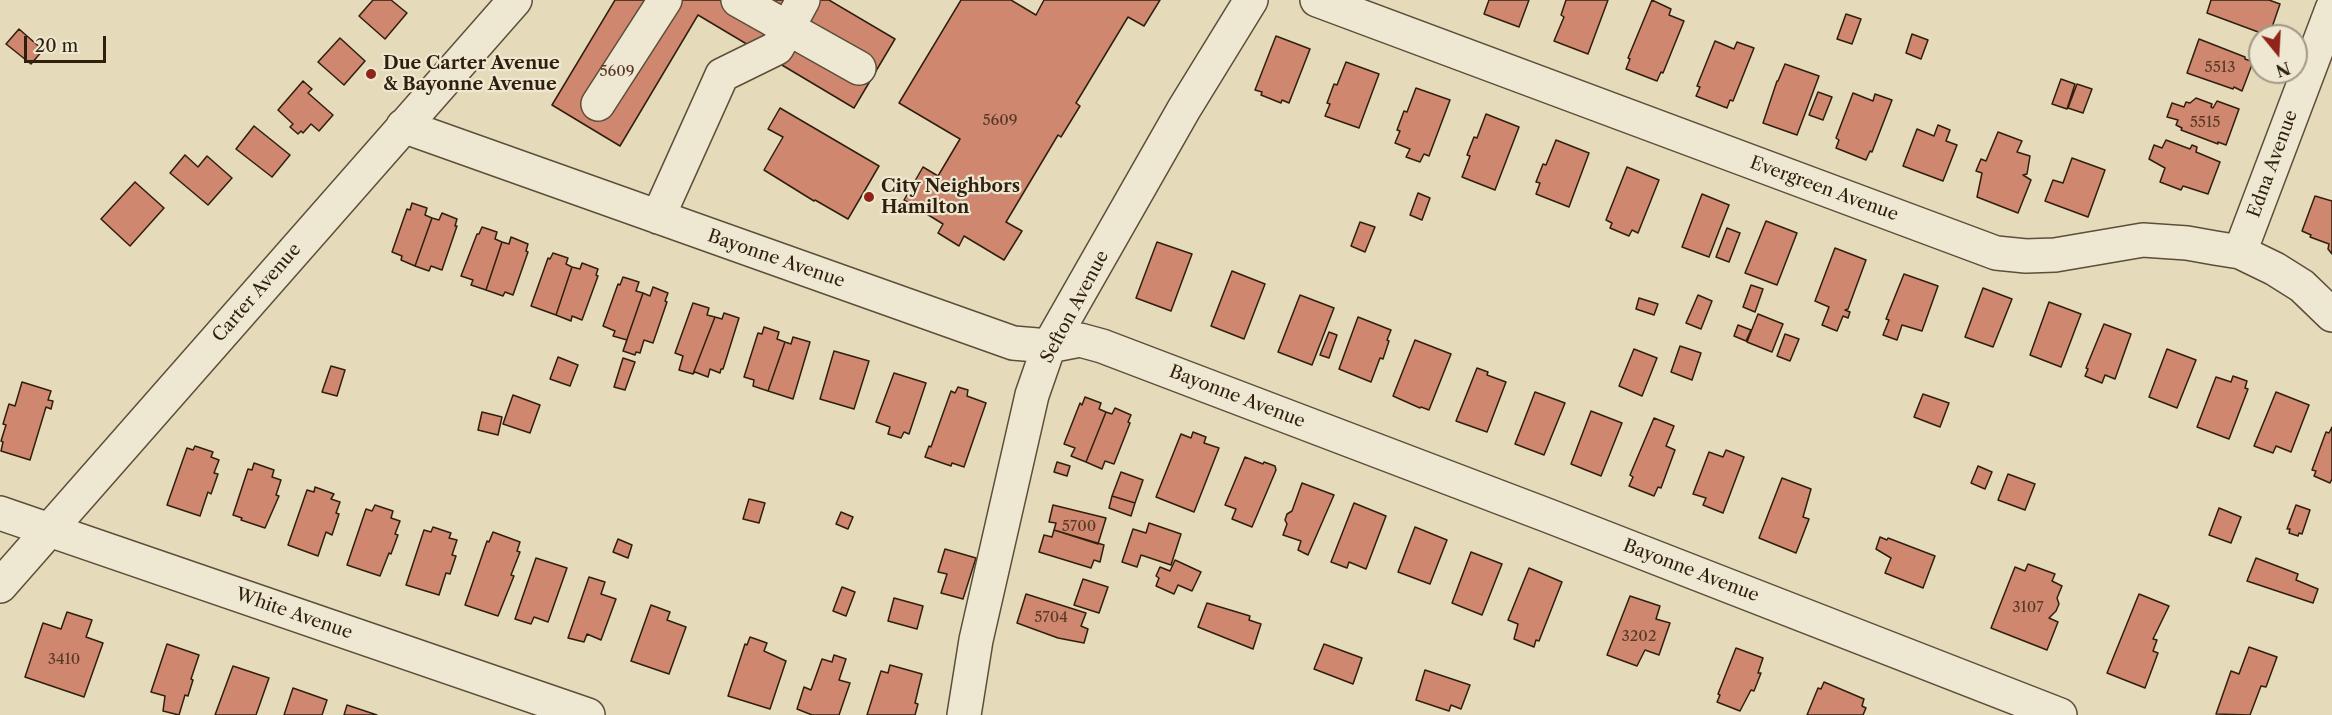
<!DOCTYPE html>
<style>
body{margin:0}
#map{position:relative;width:2332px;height:715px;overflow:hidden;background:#e5dbbb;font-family:"Libre Caslon Text",serif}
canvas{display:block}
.north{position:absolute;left:2248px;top:24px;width:60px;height:60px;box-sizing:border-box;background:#eee8d3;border:2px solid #a29884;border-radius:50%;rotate:162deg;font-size:16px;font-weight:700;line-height:24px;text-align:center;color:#301f0d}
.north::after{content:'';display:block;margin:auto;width:21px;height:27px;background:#8f2418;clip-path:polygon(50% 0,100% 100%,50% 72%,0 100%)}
.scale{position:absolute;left:24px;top:36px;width:82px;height:27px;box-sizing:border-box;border:3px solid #301f0d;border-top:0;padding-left:8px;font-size:18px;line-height:21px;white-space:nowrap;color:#301f0d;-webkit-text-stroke:4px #eee8d3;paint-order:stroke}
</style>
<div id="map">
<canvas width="2332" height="715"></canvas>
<div class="north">N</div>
<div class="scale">20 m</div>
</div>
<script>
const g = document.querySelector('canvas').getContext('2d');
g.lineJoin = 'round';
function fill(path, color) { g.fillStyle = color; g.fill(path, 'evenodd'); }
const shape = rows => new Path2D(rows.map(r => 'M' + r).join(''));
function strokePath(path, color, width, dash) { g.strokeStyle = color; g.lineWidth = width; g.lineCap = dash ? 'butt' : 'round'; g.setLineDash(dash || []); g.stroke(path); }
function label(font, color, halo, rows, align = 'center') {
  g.font = font + ' "Libre Caslon Text",serif'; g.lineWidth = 4.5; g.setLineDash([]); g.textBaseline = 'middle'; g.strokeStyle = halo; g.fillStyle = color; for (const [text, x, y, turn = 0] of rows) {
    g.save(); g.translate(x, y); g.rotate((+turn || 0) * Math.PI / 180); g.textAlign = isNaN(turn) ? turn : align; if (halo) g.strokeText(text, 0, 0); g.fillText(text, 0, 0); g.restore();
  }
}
const building = shape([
 [373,0,391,0,407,13,385,39,359,16,373,0],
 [615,0,829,0,895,39,854,108,698,15,620,146,552,105,615,0],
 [961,0,1011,0,1036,15,1044,0,1160,0,1144,26,1128,17,1076,103,1080,106,1061,137,1058,135,1006,222,1022,231,1004,260,964,236,959,246,938,233,943,224,904,200,923,167,938,176,960,139,899,103,961,0],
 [1489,0,1529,0,1519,27,1484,14,1489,0],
 [1566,0,1608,0,1588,54,1554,41,1564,17,1561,15,1566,0],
 [1652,0,1671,9,1669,15,1684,21,1663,73,1661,72,1657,81,1626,69,1630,59,1628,58,1652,0],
 [2211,0,2269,0,2280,4,2269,36,2207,13,2211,0],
 [1846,14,1861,19,1852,44,1837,39,1846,14],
 [19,29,43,50,31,64,6,44,19,29],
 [1912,34,1928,40,1921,59,1906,53,1912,34],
 [1276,36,1310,49,1289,103,1282,100,1281,103,1261,95,1262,92,1255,90,1276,36],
 [340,38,365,61,344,85,318,62,340,38],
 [2199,39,2245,57,2245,59,2253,62,2242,91,2234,87,2233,89,2187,73,2199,39],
 [1715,41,1734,49,1737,42,1754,48,1733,101,1730,100,1727,108,1696,96,1700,87,1697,86,1715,41],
 [1346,62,1379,74,1359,128,1325,116,1330,104,1327,103,1334,84,1337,85,1346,62],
 [1785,64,1819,76,1797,135,1763,123,1777,81,1778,81,1785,64],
 [2061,79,2075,84,2067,109,2052,104,2061,79],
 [303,81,312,89,308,93,333,115,319,131,311,124,303,133,301,131,298,134,290,127,293,124,278,110,303,81],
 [2077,84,2092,89,2083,113,2068,108,2077,84],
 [1416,88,1450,100,1429,156,1424,154,1420,162,1406,157,1410,149,1395,143,1400,131,1397,130,1404,111,1407,112,1416,88],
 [1818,92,1832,97,1823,120,1809,115,1818,92],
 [1853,93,1873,101,1875,94,1892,100,1872,152,1870,151,1866,160,1836,148,1839,140,1836,138,1853,93],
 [2196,98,2212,104,2211,107,2213,108,2217,101,2239,109,2226,145,2218,142,2218,144,2181,130,2182,128,2176,125,2178,120,2167,117,2172,103,2184,107,2186,102,2190,103,2196,98],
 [780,108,879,166,848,219,815,200,814,201,764,170,783,137,768,129,780,108],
 [1486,114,1519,127,1495,190,1462,177,1470,156,1467,155,1474,137,1477,138,1486,114],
 [1938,125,1950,130,1946,141,1957,145,1943,181,1903,166,1917,129,1934,136,1938,125],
 [254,126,290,155,272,177,236,149,254,126],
 [1998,132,2022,141,2017,152,2030,156,2027,174,2023,175,2031,180,2018,213,1977,197,1982,173,1976,171,1981,159,1986,161,1998,132],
 [1556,140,1589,153,1569,207,1536,194,1540,183,1536,182,1543,164,1546,165,1556,140],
 [2166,140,2190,149,2192,145,2197,147,2196,152,2220,162,2208,194,2183,186,2181,190,2160,182,2165,168,2149,159,2154,145,2162,148,2166,140],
 [185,155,198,167,207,156,232,178,208,205,170,173,185,155],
 [2072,158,2105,170,2088,217,2045,201,2053,180,2063,183,2072,158],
 [1627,167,1659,180,1638,233,1632,230,1629,236,1610,228,1612,223,1606,220,1627,167],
 [135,182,164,208,130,246,101,219,135,182],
 [1418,193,1430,198,1422,220,1410,215,1418,193],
 [1702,194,1729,205,1709,257,1682,247,1702,194],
 [2315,196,2332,201,2332,254,2328,249,2329,244,2310,237,2311,235,2302,231,2315,196],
 [412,203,427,208,425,215,432,218,415,266,401,260,402,256,392,252,407,209,410,210,412,203],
 [442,213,457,219,455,226,457,226,442,270,431,266,429,271,415,266,432,218,439,220,442,213],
 [1766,221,1797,233,1777,285,1745,273,1766,221],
 [1360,222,1375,227,1365,252,1351,246,1360,222],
 [482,227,497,232,495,239,502,242,486,290,471,285,473,280,461,276,477,234,479,234,482,227],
 [1727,228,1740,233,1729,262,1716,257,1727,228],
 [511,237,528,244,526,251,528,252,513,295,505,292,503,296,486,290,502,242,509,244,511,237],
 [1157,242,1192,254,1171,311,1136,298,1157,242],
 [1835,248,1866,260,1848,309,1845,310,1850,312,1848,318,1843,316,1837,331,1822,325,1829,307,1815,301,1835,248],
 [553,253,568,258,566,264,572,267,556,315,531,306,548,258,550,259,553,253],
 [582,263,598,269,596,275,598,276,582,320,572,316,571,321,556,315,572,267,580,269,582,263],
 [1232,271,1265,284,1244,339,1211,326,1232,271],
 [1904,274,1938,286,1922,331,1902,325,1897,340,1883,335,1889,320,1886,319,1904,274],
 [623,277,639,282,636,291,643,293,623,351,627,340,613,336,615,331,603,326,618,284,620,285,623,277],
 [1751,285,1763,289,1755,312,1743,307,1751,285],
 [653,287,668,293,665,301,667,302,653,343,644,340,640,353,636,352,635,355,623,351,643,293,650,296,653,287],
 [1983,288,2012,299,1993,347,1965,337,1983,288],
 [1300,295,1334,308,1312,365,1278,352,1300,295],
 [1698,295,1712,301,1701,329,1686,323,1698,295],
 [1639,298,1658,304,1654,315,1636,309,1639,298],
 [2049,302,2081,314,2061,367,2030,355,2049,302],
 [693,303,709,308,707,315,715,317,693,374,679,370,683,356,675,353,693,303],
 [724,313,739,318,723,369,721,369,720,373,710,369,708,377,695,372,693,374,715,317,722,319,724,313],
 [1758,314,1783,324,1772,352,1747,342,1758,314],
 [1358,317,1391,330,1387,340,1389,341,1383,359,1380,358,1371,382,1339,369,1358,317],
 [2104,324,2131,334,2115,379,2105,375,2102,383,2085,376,2088,369,2086,368,2104,324],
 [1738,325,1751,330,1746,341,1734,336,1738,325],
 [764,327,779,332,777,339,785,342,768,391,753,386,754,380,744,377,758,333,762,334,764,327],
 [1329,332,1337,335,1329,358,1320,355,1329,332],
 [1785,334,1799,339,1790,361,1777,356,1785,334],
 [793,337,810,342,793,399,768,391,785,342,791,344,793,337],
 [1415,340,1451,354,1429,410,1421,407,1420,408,1393,396,1415,340],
 [1680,346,1701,353,1692,380,1671,372,1680,346],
 [1634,349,1657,358,1642,396,1619,386,1634,349],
 [2167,349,2196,360,2177,408,2149,397,2167,349],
 [834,351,869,361,854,409,820,399,834,351],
 [558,357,578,365,570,386,550,379,558,357],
 [623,358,635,362,625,390,614,387,623,358],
 [331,366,345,370,337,396,322,392,331,366],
 [1477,368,1488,372,1487,375,1506,382,1487,432,1456,421,1477,368],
 [894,373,926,383,909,434,904,432,901,438,888,434,890,427,876,422,894,373],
 [2233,376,2247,381,2245,388,2248,389,2229,439,2197,427,2216,377,2231,382,2233,376],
 [22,382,51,391,48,400,53,401,51,409,46,407,30,460,1,451,3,442,1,441,6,425,3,424,9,404,15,406,22,382],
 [958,387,968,390,967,396,986,403,964,467,952,463,951,466,925,457,929,446,931,447,951,391,955,393,958,387],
 [1535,392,1565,403,1544,455,1515,444,1535,392],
 [2276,392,2309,405,2291,452,2276,446,2273,453,2254,446,2276,392],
 [1923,394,1949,403,1940,427,1914,417,1923,394],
 [513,395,540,405,530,433,503,424,513,395],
 [1085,397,1101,403,1099,409,1106,412,1086,462,1071,456,1075,448,1064,444,1080,403,1082,405,1085,397],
 [1115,408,1131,415,1128,422,1130,423,1114,464,1105,461,1102,469,1086,462,1106,412,1112,414,1115,408],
 [1591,411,1622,423,1601,476,1571,464,1591,411],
 [482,412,502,417,498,435,478,430,482,412],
 [1654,418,1674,426,1666,446,1675,450,1661,488,1658,487,1654,496,1629,486,1633,477,1630,475,1654,418],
 [2332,427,2332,479,2330,483,2314,476,2316,471,2312,470,2326,432,2329,433,2332,427],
 [1193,432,1206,437,1204,443,1219,448,1194,512,1156,497,1181,434,1191,438,1193,432],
 [195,446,213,452,211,457,219,460,214,473,218,474,211,494,208,492,200,516,167,505,187,448,193,450,195,446],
 [1726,450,1744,457,1723,513,1703,505,1706,498,1693,494,1709,452,1723,457,1726,450],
 [1245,457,1263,464,1264,462,1275,466,1276,470,1252,527,1232,519,1236,509,1225,505,1245,457],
 [1057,462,1070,466,1067,476,1054,472,1057,462],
 [254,463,274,470,272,477,281,480,276,495,279,496,265,528,241,520,242,518,233,515,248,469,252,470,254,463],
 [1978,466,1992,472,1985,489,1971,483,1978,466],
 [1121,472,1143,480,1135,503,1112,496,1121,472],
 [2008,474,2035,484,2025,510,1998,500,2008,474],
 [1782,478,1811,489,1803,517,1809,519,1796,553,1759,538,1782,478],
 [1302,483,1334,495,1308,555,1298,550,1301,541,1283,535,1287,524,1285,520,1287,514,1292,511,1302,483],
 [315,487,334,494,331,499,340,502,336,513,339,514,332,535,326,532,318,556,288,545,307,490,314,492,315,487],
 [1112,496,1135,503,1131,516,1109,508,1112,496],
 [749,499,765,503,759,523,743,519,749,499],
 [1354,503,1386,516,1366,569,1349,562,1347,568,1331,562,1354,503],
 [375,505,393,511,391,518,400,521,395,534,398,535,391,554,389,553,380,576,347,565,366,509,372,511,375,505],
 [1053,505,1106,518,1098,544,1054,530,1056,523,1049,522,1053,505],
 [2296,505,2310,510,2302,534,2299,533,2298,536,2289,533,2290,529,2287,529,2296,505],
 [2219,508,2241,517,2231,543,2209,535,2219,508],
 [841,512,853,517,848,529,836,524,841,512],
 [1149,523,1181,534,1171,565,1141,555,1137,567,1122,562,1133,529,1146,533,1149,523],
 [433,527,451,533,449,538,457,540,452,555,456,556,450,574,446,573,439,595,406,585,424,530,431,532,433,527],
 [1415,527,1447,540,1430,584,1398,572,1415,527],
 [1054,530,1104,545,1100,562,1094,560,1091,568,1039,552,1044,535,1052,537,1054,530],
 [493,532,520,542,517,551,520,552,511,575,514,576,498,616,465,605,487,541,489,542,493,532],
 [1880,537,1887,540,1888,538,1935,556,1923,588,1885,573,1891,558,1876,549,1880,537],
 [618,539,632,545,628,558,613,552,618,539],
 [945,549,976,558,963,599,941,593,947,574,938,572,945,549],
 [1471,552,1502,564,1482,615,1452,603,1471,552],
 [536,558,567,568,548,622,534,617,531,624,515,619,536,558],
 [2256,558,2298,574,2296,580,2318,589,2313,603,2247,581,2256,558],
 [1175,560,1201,572,1192,591,1178,585,1174,594,1156,586,1159,578,1156,576,1160,567,1170,571,1175,560],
 [2028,564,2055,574,2052,581,2062,586,2057,598,2059,604,2056,611,2049,618,2058,622,2047,650,1991,628,2015,567,2025,571,2028,564],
 [1529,568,1562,582,1539,641,1536,640,1534,647,1514,639,1518,624,1508,620,1529,568],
 [589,577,605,582,601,594,616,599,601,640,587,634,584,642,568,638,589,577],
 [1083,579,1108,587,1099,613,1074,605,1083,579],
 [842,587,855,592,846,616,833,611,842,587],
 [1026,594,1086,613,1081,626,1088,629,1084,643,1058,638,1017,623,1026,594],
 [2139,594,2169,606,2153,639,2157,640,2153,651,2158,653,2145,688,2107,673,2139,594],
 [1630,596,1660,606,1656,619,1670,623,1659,655,1645,650,1637,666,1607,655,1630,596],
 [894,598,923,606,917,629,888,621,894,598],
 [1207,603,1250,616,1249,620,1261,624,1253,649,1198,627,1207,603],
 [651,605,670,612,667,620,686,627,669,674,631,661,651,605],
 [67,612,92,620,86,637,103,643,84,697,25,677,43,623,61,629,67,612],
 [750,637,767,643,764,651,786,661,770,709,728,696,745,644,747,645,750,637],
 [167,644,199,655,191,679,193,680,188,696,185,695,179,715,163,711,165,696,151,692,167,644],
 [1324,644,1362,658,1353,684,1314,669,1324,644],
 [2249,647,2277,657,2266,687,2261,686,2250,715,2216,714,2231,671,2239,674,2249,647],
 [1736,648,1763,658,1758,673,1761,673,1754,691,1751,690,1740,711,1717,702,1720,695,1718,694,1736,648],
 [834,655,846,659,839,680,850,683,839,715,812,715,797,709,804,687,811,690,822,659,832,662,834,655],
 [890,665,922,674,915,703,918,704,915,715,867,715,881,671,888,673,890,665],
 [233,666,269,678,256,715,215,715,233,666],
 [1425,670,1470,685,1461,709,1451,705,1449,711,1416,700,1425,670],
 [1824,682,1864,699,1862,706,1866,708,1863,715,1807,715,1818,688,1821,689,1824,682],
 [293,688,327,700,322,715,284,715,293,688],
 [347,705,377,715,344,715,347,705]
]);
const minor = shape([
 [738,0,859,68],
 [1317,0,1996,253,2026,256,2055,255,2143,240,2187,243,2215,248,2240,252,2275,269,2302,286,2332,315],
 [598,104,665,0],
 [403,126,1013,343,1049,346,1080,340,1102,346,1549,516,2060,715],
 [658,217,722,75,777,48,803,0],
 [2240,252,2332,9],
 [0,513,588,715],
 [0,586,515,0],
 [964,715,976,640,1032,395,1049,346,1184,109,1251,0]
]);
const markers = [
 [371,74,6,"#8f2418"],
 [869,197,6,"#8f2418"]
];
const numberNames = [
 ["5513",2220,68],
 ["5609",617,72],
 ["5609",1000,121],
 ["5515",2205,123],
 ["5700",1079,527],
 ["3107",2028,608],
 ["5704",1051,618],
 ["3202",1639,637],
 ["3410",64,660]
];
const poiNames = [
 ["Due Carter Avenue",383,64],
 ["& Bayonne Avenue",383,85],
 ["City Neighbors",881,187],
 ["Hamilton",881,208]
];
const streetNames = [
 ["Edna Avenue",2273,164,-70],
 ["Evergreen Avenue",1824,189,20],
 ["Bayonne Avenue",776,259,19],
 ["Carter Avenue",257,293,-49],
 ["Sefton Avenue",1075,307,-62],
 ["Bayonne Avenue",1237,397,21],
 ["Bayonne Avenue",1691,571,21],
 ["White Avenue",294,614,19]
];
fill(building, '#cf876f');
strokePath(building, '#301f0d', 1.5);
strokePath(minor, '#5d4e38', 36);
strokePath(minor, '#eee8d3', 33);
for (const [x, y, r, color] of markers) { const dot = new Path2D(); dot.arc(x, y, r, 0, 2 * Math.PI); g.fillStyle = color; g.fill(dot); strokePath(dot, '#eee8d3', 2); }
label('15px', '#583926', null, numberNames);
label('bold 18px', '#301f0d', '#eee8d3', poiNames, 'left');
label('18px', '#301f0d', '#eee8d3', streetNames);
</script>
